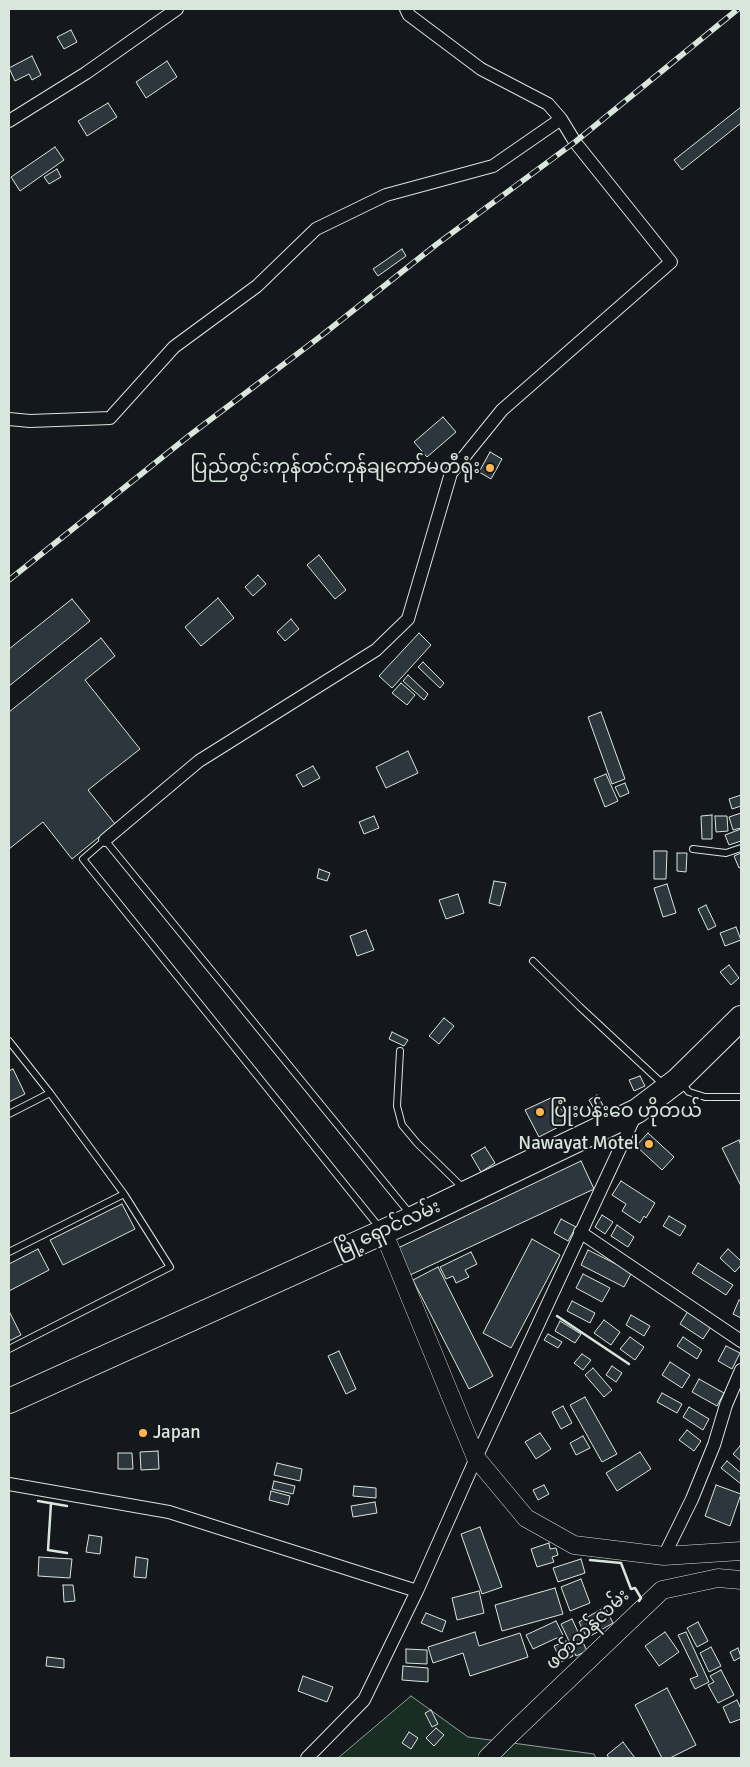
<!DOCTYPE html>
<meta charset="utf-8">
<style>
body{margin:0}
#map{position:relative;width:750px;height:1767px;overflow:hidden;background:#14181c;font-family:Signika,sans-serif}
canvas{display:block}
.frame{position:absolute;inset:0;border:10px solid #d8e6dc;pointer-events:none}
</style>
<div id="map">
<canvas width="750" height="1767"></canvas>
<div class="frame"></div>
</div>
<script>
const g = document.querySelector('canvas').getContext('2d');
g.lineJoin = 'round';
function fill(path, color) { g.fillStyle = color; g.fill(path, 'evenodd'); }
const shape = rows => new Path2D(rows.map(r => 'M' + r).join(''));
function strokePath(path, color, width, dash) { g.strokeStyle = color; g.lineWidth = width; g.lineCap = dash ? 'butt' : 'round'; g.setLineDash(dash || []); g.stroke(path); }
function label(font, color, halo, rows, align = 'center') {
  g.font = font + ' Signika,"Noto Sans Myanmar",sans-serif'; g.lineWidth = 4; g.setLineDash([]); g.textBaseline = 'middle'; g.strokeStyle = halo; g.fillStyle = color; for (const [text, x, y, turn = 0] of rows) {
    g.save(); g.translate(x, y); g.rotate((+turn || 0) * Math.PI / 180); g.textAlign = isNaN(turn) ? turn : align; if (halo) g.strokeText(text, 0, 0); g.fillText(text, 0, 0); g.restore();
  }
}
const green = shape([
 [411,1696,468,1737,594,1754,596,1758,338,1758,411,1696]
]);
const building = shape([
 [71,30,77,42,64,49,57,37,71,30],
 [32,56,41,75,32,80,29,74,15,81,9,68,32,56],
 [167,61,177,77,146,98,136,82,167,61],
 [108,103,117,117,87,136,78,121,108,103],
 [741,107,741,123,682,170,674,160,741,107],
 [55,147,64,160,20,191,11,177,55,147],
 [57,169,61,177,49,184,44,177,57,169],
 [402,249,406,256,378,276,373,269,402,249],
 [443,417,456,432,427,457,414,442,443,417],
 [490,452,502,459,491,479,479,472,490,452],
 [319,555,346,590,335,599,307,565,319,555],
 [258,575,266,584,253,596,245,587,258,575],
 [218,598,234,618,201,646,185,627,218,598],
 [72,599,90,621,9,686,9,649,72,599],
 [291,619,299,629,285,641,277,632,291,619],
 [419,633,431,645,392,688,379,676,419,633],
 [101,638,115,656,85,680,140,749,88,790,115,824,72,859,43,822,9,849,9,712,101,638],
 [423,662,444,683,440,688,418,667,423,662],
 [408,675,428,694,424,700,403,681,408,675],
 [401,683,415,695,407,705,392,693,401,683],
 [601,712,625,779,612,784,588,717,601,712],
 [408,751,418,773,386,788,376,767,408,751],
 [313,766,320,778,303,787,296,775,313,766],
 [606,774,618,801,605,807,594,779,606,774],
 [625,783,629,793,620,797,615,787,625,783],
 [741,795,741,806,732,809,729,799,741,795],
 [741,813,741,828,733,830,729,817,741,813],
 [712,815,712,839,702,839,701,816,712,815],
 [374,816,379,828,364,834,359,822,374,816],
 [715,816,727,816,728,831,716,832,715,816],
 [741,829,741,841,729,845,725,835,741,829],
 [654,851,667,851,666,879,654,879,654,851],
 [677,853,687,853,686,872,677,871,677,853],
 [741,853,741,867,739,868,734,856,741,853],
 [319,869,330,873,327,881,317,878,319,869],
 [494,881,506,883,500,906,489,903,494,881],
 [667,884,676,913,663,917,654,888,667,884],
 [458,894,464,913,446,919,439,900,458,894],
 [706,905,716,926,708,930,698,909,706,905],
 [736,927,741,940,725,946,720,933,736,927],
 [366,930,374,950,357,956,350,936,366,930],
 [729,965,739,978,731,985,720,972,729,965],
 [444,1018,454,1026,439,1044,429,1036,444,1018],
 [392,1032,408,1040,404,1046,389,1039,392,1032],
 [13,1069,25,1094,9,1102,9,1071,13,1069],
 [640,1076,645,1086,634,1091,629,1080,640,1076],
 [597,1095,603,1105,594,1109,589,1100,597,1095],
 [555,1096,568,1122,539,1137,525,1110,555,1096],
 [648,1133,674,1157,662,1170,636,1146,648,1133],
 [739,1140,741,1146,741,1186,722,1148,739,1140],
 [485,1147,495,1163,481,1172,471,1155,485,1147],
 [581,1161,594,1189,410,1275,398,1248,581,1161],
 [621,1181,655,1203,646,1218,644,1216,640,1223,622,1211,626,1204,612,1195,621,1181],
 [122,1204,135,1229,63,1265,50,1240,122,1204],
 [602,1215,613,1222,605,1234,595,1227,602,1215],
 [669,1216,686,1226,680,1236,663,1226,669,1216],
 [561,1219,576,1227,568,1241,554,1233,561,1219],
 [617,1225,634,1237,628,1247,611,1236,617,1225],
 [532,1239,560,1255,511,1348,483,1333,532,1239],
 [38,1249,49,1270,9,1291,9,1264,38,1249],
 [728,1249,741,1261,741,1265,735,1272,720,1258,728,1249],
 [588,1250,632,1272,624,1287,581,1265,588,1250],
 [471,1252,477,1264,465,1270,469,1277,456,1283,453,1276,446,1279,440,1267,471,1252],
 [698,1263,733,1285,726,1295,692,1273,698,1263],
 [438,1267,493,1376,469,1389,413,1280,438,1267],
 [583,1274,610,1288,602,1302,576,1288,583,1274],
 [739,1300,741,1301,741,1318,733,1314,739,1300],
 [572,1301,595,1313,590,1323,567,1311,572,1301],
 [9,1311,21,1335,9,1341,9,1311],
 [688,1311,711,1327,703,1339,680,1324,688,1311],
 [631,1315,650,1326,644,1336,626,1325,631,1315],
 [604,1320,620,1332,611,1345,594,1333,604,1320],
 [560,1321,581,1334,575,1343,555,1331,560,1321],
 [548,1334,562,1342,558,1348,544,1340,548,1334],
 [630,1337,644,1347,635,1360,620,1349,630,1337],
 [683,1337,702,1350,697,1359,677,1346,683,1337],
 [726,1346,740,1353,732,1369,718,1361,726,1346],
 [339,1351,356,1389,346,1394,328,1356,339,1351],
 [582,1354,591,1360,583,1370,574,1363,582,1354],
 [670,1362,690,1375,682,1388,662,1375,670,1362],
 [612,1366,622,1373,616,1382,606,1375,612,1366],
 [593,1368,612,1390,604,1397,585,1375,593,1368],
 [699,1379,724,1393,717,1406,692,1392,699,1379],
 [662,1393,682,1404,677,1413,657,1402,662,1393],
 [585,1397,617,1454,602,1462,570,1405,585,1397],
 [563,1406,572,1423,561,1429,552,1412,563,1406],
 [689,1407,709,1419,703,1430,683,1417,689,1407],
 [687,1430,701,1441,694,1451,679,1440,687,1430],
 [540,1433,551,1449,536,1459,525,1442,540,1433],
 [583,1436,590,1448,576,1455,570,1443,583,1436],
 [740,1446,741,1447,741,1461,733,1454,740,1446],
 [158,1451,159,1469,141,1470,140,1452,158,1451],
 [640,1452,651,1469,617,1491,606,1473,640,1452],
 [118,1453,132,1453,133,1469,118,1469,118,1453],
 [727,1461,741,1473,741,1484,721,1468,727,1461],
 [277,1463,302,1469,300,1481,274,1475,277,1463],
 [274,1481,295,1486,293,1494,272,1489,274,1481],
 [544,1485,549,1494,538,1500,533,1490,544,1485],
 [716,1485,741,1494,730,1526,705,1516,716,1485],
 [354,1486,376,1488,376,1498,353,1496,354,1486],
 [271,1491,290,1496,288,1505,269,1500,271,1491],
 [375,1502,377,1513,353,1517,351,1506,375,1502],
 [480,1527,502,1587,482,1594,461,1534,480,1527],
 [89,1535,102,1537,100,1554,86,1552,89,1535],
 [549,1543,550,1549,556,1548,558,1555,552,1557,554,1562,537,1567,531,1549,549,1543],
 [39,1557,72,1559,70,1578,38,1576,39,1557],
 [136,1557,148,1559,146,1578,134,1577,136,1557],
 [581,1559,585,1573,558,1582,553,1568,581,1559],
 [581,1579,590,1603,570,1611,561,1587,581,1579],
 [63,1585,73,1585,75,1601,64,1602,63,1585],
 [555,1588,563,1614,502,1631,495,1605,555,1588],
 [479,1591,484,1613,457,1620,452,1598,479,1591],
 [605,1607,613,1623,587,1638,579,1622,605,1607],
 [426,1613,446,1621,442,1632,421,1623,426,1613],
 [572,1619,587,1651,576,1656,561,1624,572,1619],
 [556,1621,563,1635,533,1649,526,1635,556,1621],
 [698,1622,708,1641,697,1647,687,1628,698,1622],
 [475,1632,479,1646,520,1633,528,1657,470,1676,463,1653,433,1663,428,1647,475,1632],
 [665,1632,679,1652,659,1666,645,1646,665,1632],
 [686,1632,709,1682,695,1689,690,1679,698,1676,678,1635,686,1632],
 [566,1641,573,1656,561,1662,554,1646,566,1641],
 [711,1647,721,1666,709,1672,700,1653,711,1647],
 [738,1648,741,1657,734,1661,730,1652,738,1648],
 [406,1649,427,1650,427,1664,406,1663,406,1649],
 [47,1657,64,1659,64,1668,46,1666,47,1657],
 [403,1666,428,1668,428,1682,402,1680,403,1666],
 [721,1670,734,1695,718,1703,708,1685,714,1682,710,1676,721,1670],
 [303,1676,333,1687,327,1702,298,1691,303,1676],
 [667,1688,696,1745,670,1758,662,1758,635,1705,667,1688],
 [737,1700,741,1709,741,1719,730,1723,723,1707,737,1700],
 [431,1710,438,1724,432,1727,425,1713,431,1710],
 [436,1728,444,1735,434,1746,426,1738,436,1728],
 [409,1732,418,1738,411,1749,402,1743,409,1732],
 [623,1742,635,1758,609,1758,607,1755,623,1742]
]);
const lane = shape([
 [693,849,726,853,741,848],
 [533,961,580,1007,665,1086],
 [9,1041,50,1093,124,1194,170,1267,9,1349],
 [400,1051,397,1106,402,1125,417,1143,463,1188],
 [682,1084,689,1092,705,1097,741,1097],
 [9,1114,50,1093],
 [379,1227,83,859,105,840,411,1215],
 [9,1252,124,1194]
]);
const street = shape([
 [9,121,86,73,177,9],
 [9,419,30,421,110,418,174,347,257,286,316,229,386,195,493,166,561,119],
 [105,840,199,761,376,650,408,619,451,473,502,410,671,262,575,142,561,119,548,104,481,69,409,15,406,9],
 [580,1232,741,1341],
 [9,1484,169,1512,417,1591],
 [664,1556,692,1499,714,1445,726,1405,741,1370],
 [307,1758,364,1700,417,1591,476,1458,636,1114]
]);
const secondary = shape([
 [383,1231,476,1458,526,1518,574,1545,664,1556,741,1551],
 [487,1758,512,1733,662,1590,718,1578,741,1580]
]);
const highway = shape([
 [9,1401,414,1218,637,1111,678,1080,741,1018]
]);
const rail = shape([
 [9,580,190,435,321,336,437,244,575,142,738,9]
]);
const wall = shape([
 [557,1316,629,1364],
 [38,1501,67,1506],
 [51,1503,48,1550,67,1553],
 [590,1560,621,1563,631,1589,635,1588,641,1598,639,1601]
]);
const markers = [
 [490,468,5,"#ffb74d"],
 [540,1112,5,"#ffb74d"],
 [649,1144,5,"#ffb74d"],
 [143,1433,5,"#ffb74d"]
];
const poiNames = [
 ["ပြည်တွင်းကုန်တင်ကုန်ချကော်မတီရုံး",480,468],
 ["ပြုံးပန်းဝေ ဟိုတယ်",550,1112,"left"],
 ["Nawayat Motel",639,1144],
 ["Japan",153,1433,"left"]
];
const streetNames = [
 ["မြို့ရှောင်လမ်း",388,1229,-24],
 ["ဖတ်သန်လမ်း",588,1630,-44]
];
fill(green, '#1a2d24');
strokePath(green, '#939e99', 1);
fill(building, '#2c363c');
strokePath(building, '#d8e6dc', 1);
strokePath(lane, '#d8e6dc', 8);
strokePath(street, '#d8e6dc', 14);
strokePath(secondary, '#d8e6dc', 19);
strokePath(highway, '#d8e6dc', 26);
strokePath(lane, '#14181c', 6);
strokePath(street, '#14181c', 12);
strokePath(secondary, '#14181c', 18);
strokePath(highway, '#14181c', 24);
strokePath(rail, '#d8e6dc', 5.5);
strokePath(rail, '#14181c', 4, [11]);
strokePath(wall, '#d8e6dc', 2.5);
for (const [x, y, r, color] of markers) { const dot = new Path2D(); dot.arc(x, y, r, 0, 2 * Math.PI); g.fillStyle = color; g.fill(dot); strokePath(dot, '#14181c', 2); }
label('19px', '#d8e6dc', '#14181c', poiNames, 'right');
label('19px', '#d8e6dc', '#14181c', streetNames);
</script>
